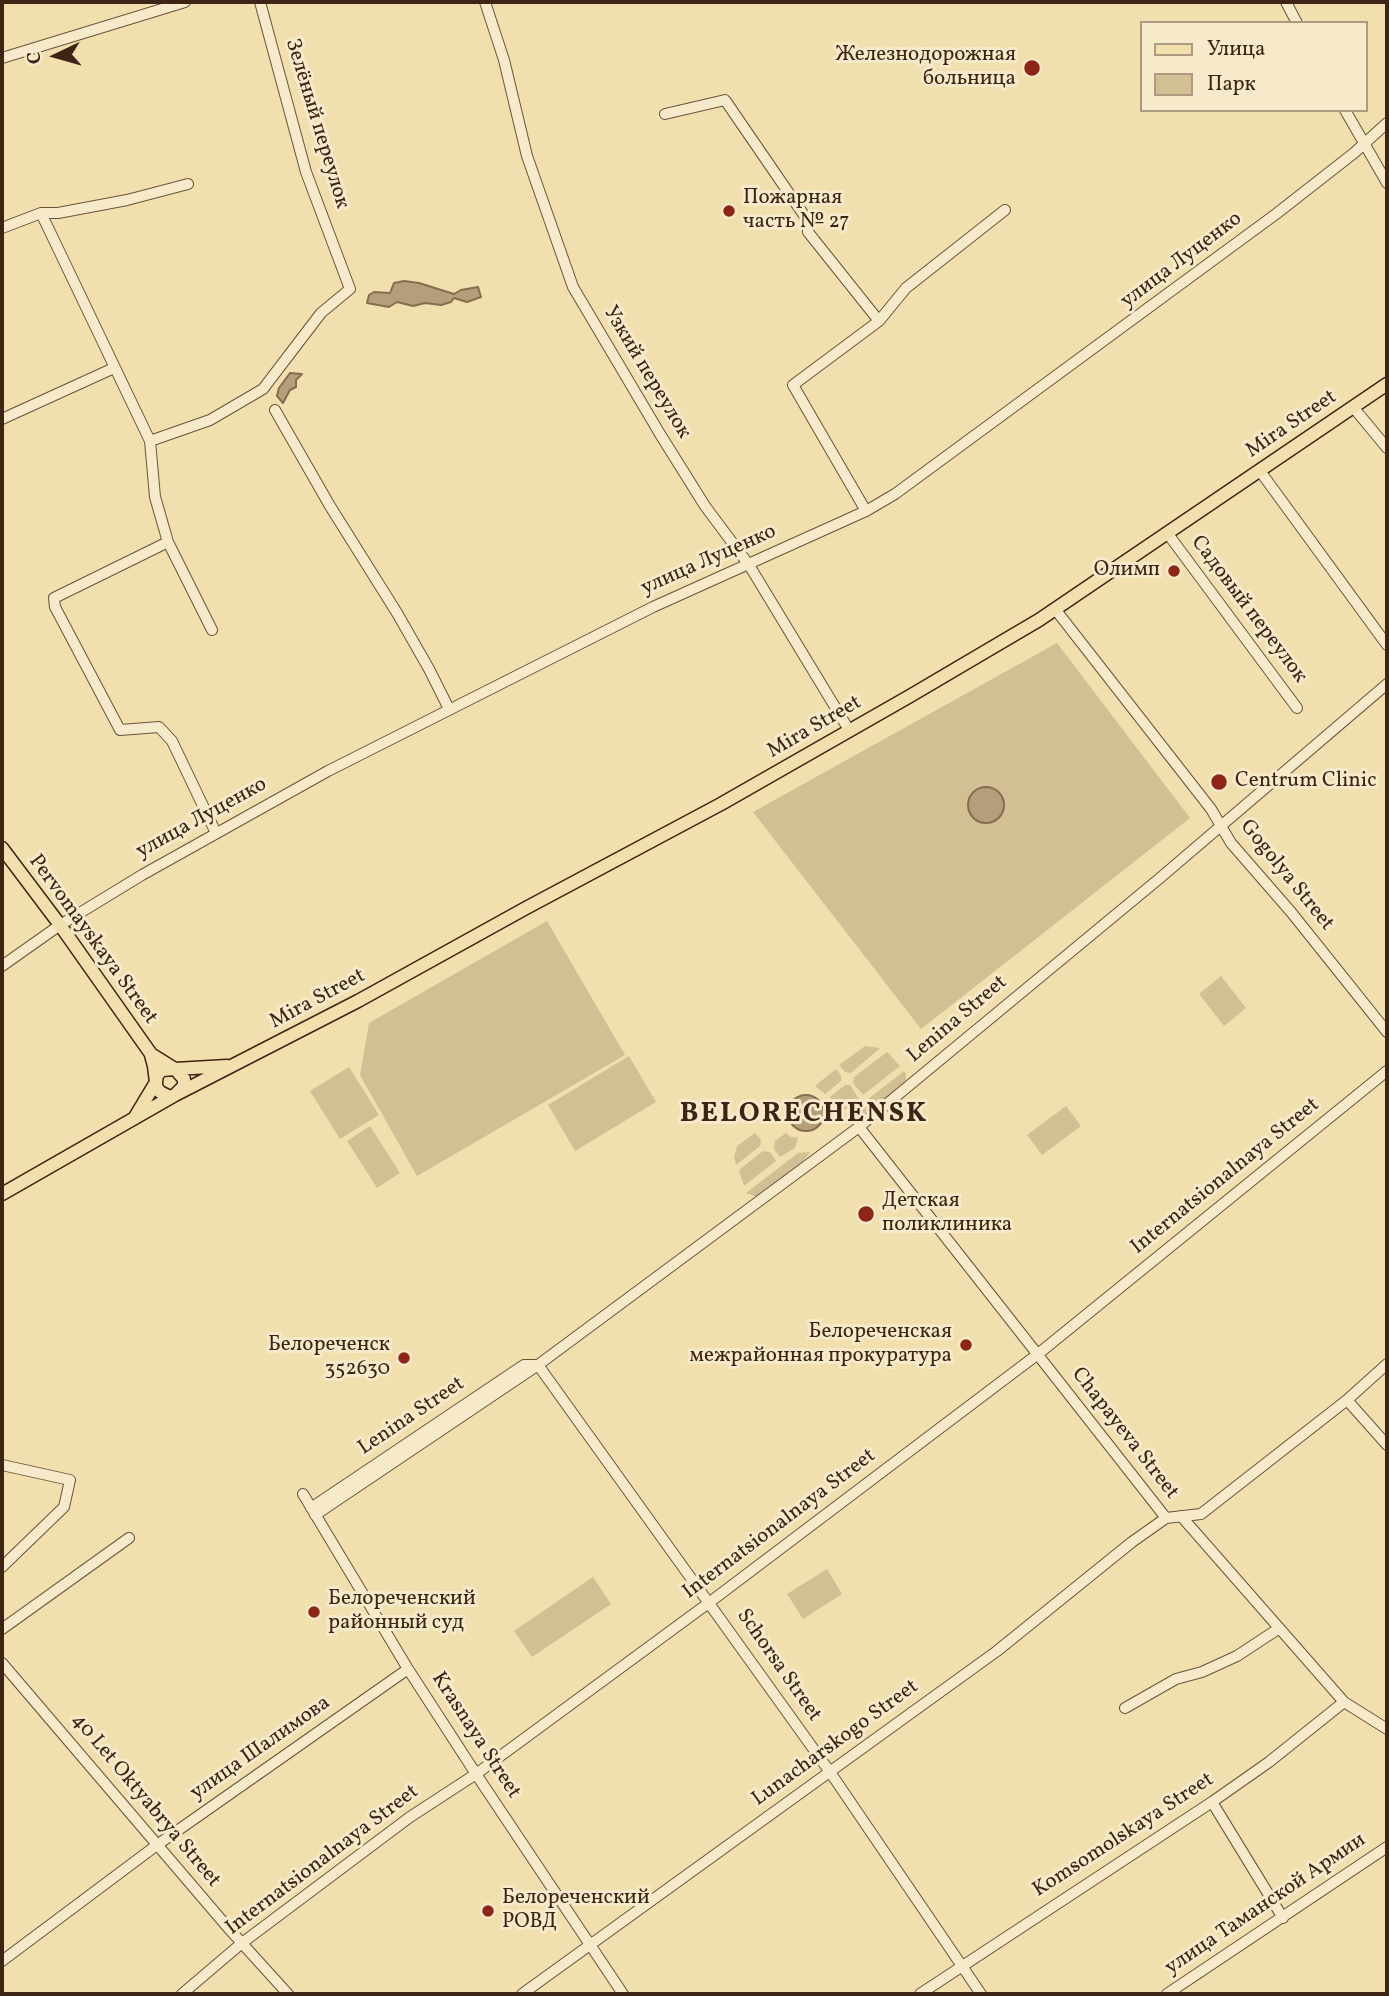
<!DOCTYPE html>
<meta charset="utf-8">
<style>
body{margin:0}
#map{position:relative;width:1389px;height:1996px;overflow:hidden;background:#f1dfae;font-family:Vollkorn,serif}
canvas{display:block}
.frame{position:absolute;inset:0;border:4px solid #3d2414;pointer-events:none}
.legend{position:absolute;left:1140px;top:21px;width:228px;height:91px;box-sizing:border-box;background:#f6eaca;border:2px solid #ac9b81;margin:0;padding:9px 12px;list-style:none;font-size:21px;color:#3d2414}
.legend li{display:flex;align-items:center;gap:14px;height:35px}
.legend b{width:35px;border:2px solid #ac9b81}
.north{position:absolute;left:21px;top:21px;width:70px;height:70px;-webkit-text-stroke:5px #f6eaca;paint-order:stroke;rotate:265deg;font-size:19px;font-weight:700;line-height:28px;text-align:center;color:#3d2414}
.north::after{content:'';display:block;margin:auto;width:24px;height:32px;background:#3d2414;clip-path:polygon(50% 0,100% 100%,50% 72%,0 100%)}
</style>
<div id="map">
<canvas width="1389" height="1996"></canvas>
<div class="frame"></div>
<ul class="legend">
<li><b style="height:9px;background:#f1dfae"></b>Улица</li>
<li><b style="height:19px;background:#d2bf94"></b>Парк</li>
</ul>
<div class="north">С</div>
</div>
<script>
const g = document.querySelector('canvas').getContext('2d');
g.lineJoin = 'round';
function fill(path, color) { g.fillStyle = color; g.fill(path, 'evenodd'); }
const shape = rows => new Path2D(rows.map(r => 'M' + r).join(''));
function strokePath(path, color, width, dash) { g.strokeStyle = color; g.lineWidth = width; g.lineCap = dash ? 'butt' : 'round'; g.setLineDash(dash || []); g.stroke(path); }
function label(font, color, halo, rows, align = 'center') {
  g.font = font + ' Vollkorn,serif'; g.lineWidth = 6; g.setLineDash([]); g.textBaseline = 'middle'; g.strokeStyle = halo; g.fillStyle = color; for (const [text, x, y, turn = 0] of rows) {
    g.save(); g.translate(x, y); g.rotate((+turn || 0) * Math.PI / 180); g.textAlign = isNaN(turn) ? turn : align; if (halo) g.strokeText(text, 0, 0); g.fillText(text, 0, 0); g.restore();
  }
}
const green = shape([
 [1057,643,1190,818,921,1029,753,812],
 [547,921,625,1055,417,1176,360,1075,369,1023],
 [1221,976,1246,1008,1224,1026,1199,994],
 [865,1046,880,1048,851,1073,845,1072,839,1065],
 [887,1052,900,1066,863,1095,853,1083,854,1077],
 [629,1056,656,1102,575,1151,548,1105],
 [349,1067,379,1115,340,1139,310,1091],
 [836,1069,841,1075,841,1081,825,1094,815,1086],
 [904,1071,906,1074,906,1081,868,1113,845,1125,845,1117],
 [845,1085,850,1085,859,1099,842,1112,835,1112,830,1097],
 [1066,1106,1081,1126,1042,1155,1027,1135],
 [370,1126,400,1173,377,1188,347,1141],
 [755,1133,761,1140,760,1146,736,1165,734,1157,737,1146],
 [786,1133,791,1137,798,1138,795,1148,780,1157,774,1149,775,1141],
 [763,1151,770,1152,776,1161,744,1186,739,1170],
 [810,1152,799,1167,757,1197,746,1193,798,1153],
 [827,1569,842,1594,803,1619,787,1594],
 [593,1577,611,1604,532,1657,514,1631]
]);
const water = shape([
 [404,281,419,283,454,294,461,290,478,287,481,297,467,302,454,298,451,302,441,305,425,303,413,306,397,302,389,307,367,303,369,295,374,292,390,293,394,283,404,281],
 [290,373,302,374,296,380,296,387,290,390,283,403,277,396,279,388,290,373],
 '968 805a18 18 0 1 1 36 0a18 18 0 1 1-36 0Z',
 '788 1113a18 18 0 1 1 36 0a18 18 0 1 1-36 0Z'
]);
const minor = shape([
 [485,2,504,60,527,156,573,287,660,434,705,506,749,565,849,730],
 [1286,2,1297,23],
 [2,58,185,2],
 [1345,110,1387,183],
 [665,114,725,100,808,221,808,232,879,321,793,385,866,511],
 [41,213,150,441,155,497,168,542,212,630],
 [2,228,41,213,58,213,127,200,188,184],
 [879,321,906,288,1005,210],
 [1353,407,1387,448],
 [275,410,330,506,397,613,429,669,449,709],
 [2,419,114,368],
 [150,441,210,420,263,389,321,313,350,289,306,172,260,2],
 [1260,471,1387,645],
 [1168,534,1297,708],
 [168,542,54,598,55,607,120,730,159,727,172,741,216,833],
 [1055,609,1211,809,1231,843,1291,912,1387,1032],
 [2,966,60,925,142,875,328,771,653,607,866,511,895,494,1276,214,1354,153,1387,123],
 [859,1127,1166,1518],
 [538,1365,830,1772,981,1994],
 [1347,1400,1387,1445],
 [2,1465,70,1480,64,1507,2,1567],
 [303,1494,408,1669,476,1774,623,1994],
 [311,1508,524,1365,537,1365],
 [315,1515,538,1365,859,1127,1160,878,1387,684],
 [1181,1516,1344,1702,1387,1729],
 [1166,1518,1201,1514,1347,1400,1387,1364],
 [2,1629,129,1538],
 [2,1663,230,1930,288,1994],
 [1125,1708,1176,1679,1202,1672,1237,1656,1278,1629],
 [1212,1802,1283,1918],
 [2,1961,157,1845,408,1669],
 [182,1994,242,1943,410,1817,476,1774,710,1602,1038,1354,1387,1071],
 [522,1994,997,1651,1132,1542,1166,1518],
 [920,1994,1212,1802,1269,1762,1344,1702],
 [1167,1994,1387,1847]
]);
const major = shape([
 [2,848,60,925,151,1054,175,1069,227,1066],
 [135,1117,156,1082,157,1075,162,1070,175,1069,184,1079,184,1086,175,1095,170,1097,160,1092,156,1087,156,1082,154,1066,151,1055],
 [2,1194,175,1095,358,1001,526,908,721,804,910,696,1039,620,1387,384]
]);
const markers = [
 [1032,68,9,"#8f2418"],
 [729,211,7,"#8f2418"],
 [1174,571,7,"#8f2418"],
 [1219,782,9,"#8f2418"],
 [866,1214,9,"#8f2418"],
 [966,1345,7,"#8f2418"],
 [404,1358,7,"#8f2418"],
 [314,1612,7,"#8f2418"],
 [488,1911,7,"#8f2418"]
];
const poiNames = [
 ["Железнодорожная",1016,56,"right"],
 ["больница",1016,80,"right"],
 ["Пожарная",743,199],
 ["часть № 27",743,223],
 ["Олимп",1160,571,"right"],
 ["Centrum Clinic",1235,782],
 ["Детская",882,1202],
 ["поликлиника",882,1226],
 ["Белореченская",952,1333,"right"],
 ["межрайонная прокуратура",952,1357,"right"],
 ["Белореченск",390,1346,"right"],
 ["352630",390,1370,"right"],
 ["Белореченский",328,1600],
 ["районный суд",328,1624],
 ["Белореченский",502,1899],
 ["РОВД",502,1923]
];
const streetNames = [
 ["Зелёный переулок",316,124,73],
 ["улица Луценко",1182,261,-37],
 ["Узкий переулок",646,373,59],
 ["Mira Street",1292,425,-34],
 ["улица Луценко",709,561,-24],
 ["Садовый переулок",1248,610,53],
 ["Mira Street",815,728,-30],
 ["улица Луценко",202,819,-29],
 ["Gogolya Street",1286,876,51],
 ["Pervomayskaya Street",92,940,54],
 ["Mira Street",318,1000,-28],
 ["Lenina Street",958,1020,-40],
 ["Internatsionalnaya Street",1226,1177,-39],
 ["Lenina Street",412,1417,-34],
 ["Chapayeva Street",1124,1434,52],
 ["Internatsionalnaya Street",780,1525,-37],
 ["Schorsa Street",778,1666,55],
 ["Krasnaya Street",475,1736,57],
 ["Lunacharskogo Street",836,1744,-36],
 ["улица Шалимова",261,1749,-35],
 ["40 Let Oktyabrya Street",145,1801,50],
 ["Komsomolskaya Street",1124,1836,-33],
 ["Internatsionalnaya Street",323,1861,-37],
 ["улица Таманской Армии",1266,1905,-34]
];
const districtNames = [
 ["BELORECHENSK",804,1116]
];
fill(green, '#d2bf94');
fill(water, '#b49f7a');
strokePath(water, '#846e51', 2);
strokePath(minor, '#6a533a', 12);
strokePath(major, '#3d2414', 15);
strokePath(minor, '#f6eaca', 10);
strokePath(major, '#f1dfae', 12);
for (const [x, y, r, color] of markers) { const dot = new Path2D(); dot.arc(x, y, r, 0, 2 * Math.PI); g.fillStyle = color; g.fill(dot); strokePath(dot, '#f6eaca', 2.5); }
label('21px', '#3d2414', '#f6eaca', poiNames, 'left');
label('21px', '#3d2414', '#f6eaca', streetNames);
g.letterSpacing = '2px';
label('bold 28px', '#3d2414', '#f6eaca', districtNames);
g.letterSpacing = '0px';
</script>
